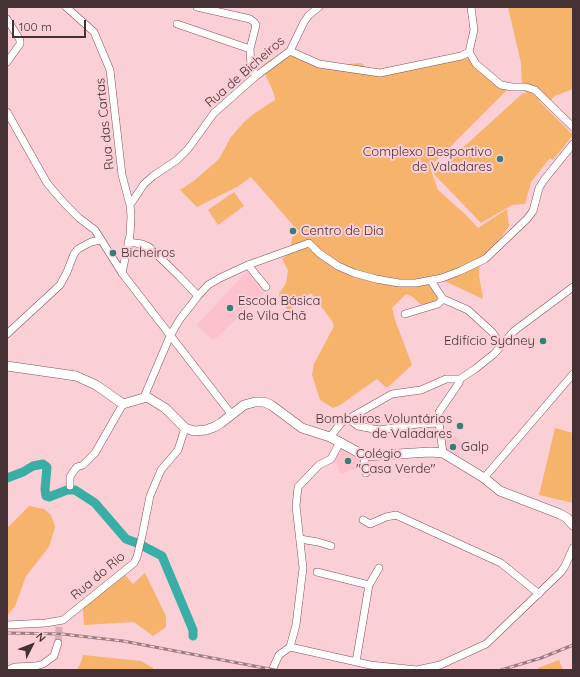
<!DOCTYPE html>
<meta charset="utf-8">
<style>
body{margin:0}
#map{position:relative;width:580px;height:677px;overflow:hidden;background:#facfd6;font-family:Quicksand,sans-serif}
canvas{display:block}
.frame{position:absolute;inset:0;border:8px solid #453034;pointer-events:none}
.north{position:absolute;left:12px;top:625px;width:40px;height:40px;-webkit-text-stroke:3px #facfd6;paint-order:stroke;rotate:48deg;font-size:11px;font-weight:700;line-height:16px;text-align:center;color:#453034}
.north::after{content:'';display:block;margin:auto;width:14px;height:18px;background:#453034;clip-path:polygon(50% 0,100% 100%,50% 72%,0 100%)}
.scale{position:absolute;left:12px;top:20px;width:74px;height:18px;box-sizing:border-box;border:2px solid #453034;border-top:0;padding-left:5px;font-size:12px;line-height:14px;white-space:nowrap;color:#453034;-webkit-text-stroke:3px #facfd6;paint-order:stroke}
</style>
<div id="map">
<canvas width="580" height="677"></canvas>
<div class="frame"></div>
<div class="north">N</div>
<div class="scale">100 m</div>
</div>
<script>
const g = document.querySelector('canvas').getContext('2d');
g.lineJoin = 'round';
function fill(path, color) { g.fillStyle = color; g.fill(path, 'evenodd'); }
const shape = rows => new Path2D(rows.map(r => 'M' + r).join(''));
function strokePath(path, color, width, dash) { g.strokeStyle = color; g.lineWidth = width; g.lineCap = dash ? 'butt' : 'round'; g.setLineDash(dash || []); g.stroke(path); }
function label(font, color, halo, rows, align = 'center') {
  g.font = font + ' Quicksand,sans-serif'; g.lineWidth = 4; g.setLineDash([]); g.textBaseline = 'middle'; g.strokeStyle = halo; g.fillStyle = color; for (const [text, x, y, turn = 0] of rows) {
    g.save(); g.translate(x, y); g.rotate((+turn || 0) * Math.PI / 180); g.textAlign = isNaN(turn) ? turn : align; if (halo) g.strokeText(text, 0, 0); g.fillText(text, 0, 0); g.restore();
  }
}
const built = shape([
 [247,271,265,292,213,341,197,325],
 [451,434,463,443,455,459,446,453,443,435,447,437],
 [344,449,361,457,363,466,341,474,334,461,340,450]
]);
const green = shape([
 [508,7,573,7,573,89,555,96,546,104,538,100,573,135,553,160,550,158,531,182,525,204,512,205,481,223,434,174,523,93,528,94,522,90,521,63],
 [291,47,305,60,337,65,361,63,367,68,374,71,462,58,465,59,470,57,487,75,502,89,507,90,430,167,438,190,466,215,478,228,507,209,509,226,498,242,480,259,479,276,483,299,436,277,434,286,438,301,429,305,420,304,413,297,406,294,392,308,395,320,412,365,387,388,377,379,340,405,333,408,320,400,312,375,314,364,334,326,332,321,311,293,289,310,282,305,279,294,286,283,288,270,282,259,290,252,292,238,299,232,251,177,237,187,197,207,180,190,195,180,219,159,231,137,244,122,255,113,275,100,274,94,265,73,268,71,264,64],
 [234,192,244,206,218,225,208,210],
 [555,428,573,433,573,503,539,495],
 [29,506,44,509,51,515,55,527,49,547,26,576,15,606,9,613,7,617,7,528],
 [145,573,166,616,166,627,153,636,134,622,84,625,83,608,124,574,133,584],
 [83,655,141,661,153,668,153,670,77,670,81,662],
 [559,660,563,670,539,670,538,668]
]);
const river = shape([
 [7,478,23,472,33,466,43,464,47,467,45,489,46,496,49,497,67,490,75,490,95,503,126,539,137,543],
 [143,546,162,556,193,630,193,636]
]);
const minorTunnel = shape([
 [58,643,59,627]
]);
const minor = shape([
 [66,7,94,32,110,70,122,175,130,205,131,216,130,235,122,273],
 [197,7,250,19,254,22,256,25,250,49,251,67,256,76],
 [7,19,20,40,20,44,7,62],
 [177,24,250,49],
 [290,51,319,64,380,73,461,56,469,52],
 [469,52,476,64,501,85,512,87,526,87,535,90,573,127],
 [469,52,474,30,471,7],
 [7,112,47,183,64,203,79,218,95,230,122,273,232,415],
 [130,205,144,184,153,176,177,160,188,149,214,113,256,76,290,51,304,22,309,15,319,7],
 [128,242,142,244,149,247,179,276,198,296],
 [248,265,266,287],
 [431,281,443,299],
 [443,299,468,310,492,332,501,345],
 [405,314,428,307,438,304,443,299],
 [7,334,60,285,67,272,74,254,78,249,91,242,100,240],
 [144,397,170,336,180,319,198,296,208,285,220,278,248,265,309,243,319,253,338,266,354,273,376,279,399,283,416,283,442,278,460,271,485,259,527,219,533,211,539,188,544,180,573,144],
 [349,419,358,426,379,430,418,424,439,423],
 [330,437,341,423,392,394,421,390,446,379,460,379,475,369,494,354,514,331,573,287],
 [443,453,439,423,439,412,459,383,460,379],
 [365,456,364,463,366,473],
 [484,478,573,374],
 [70,486,70,477,73,472,77,467,83,465,95,453,123,404],
 [363,520,370,524,386,517,396,515,501,563,539,594],
 [300,539,318,542,331,546],
 [317,572,369,585],
 [7,625,46,623,63,620,134,563,137,557,142,536,150,496,161,470,178,450,185,428],
 [290,647,370,665,417,670,440,665,486,644,561,572,565,566,573,548],
 [356,662,369,585,379,568],
 [273,668,279,655,290,647,296,625,303,568,296,506,298,487,319,465,331,459,340,442],
 [8,670,15,667,36,666,43,664,54,656,58,643]
]);
const major = shape([
 [7,366,76,376,96,385,123,404,147,397,165,408,185,428,194,431,206,430,214,427,221,423,244,405,255,402,264,402,271,405,302,428,330,437,365,456,430,452,443,453,484,478,500,491,560,514,567,518,573,525]
]);
const rail = shape([
 [7,633,62,634,123,641,275,670],
 [501,670,541,658,573,645]
]);
const markers = [
 [500,159,4,"#377e77"],
 [293,231,4,"#377e77"],
 [113,253,4,"#377e77"],
 [230,308,4,"#377e77"],
 [543,341,4,"#377e77"],
 [460,426,4,"#377e77"],
 [453,447,4,"#377e77"],
 [348,461,4,"#377e77"]
];
const streetNames = [
 ["Rua de Bicheiros",245,72,-41],
 ["Rua das Cartas",105,124,-96],
 ["Rua do Rio",98,576,-40]
];
const poiNames = [
 ["Complexo Desportivo",492,152,"right"],
 ["de Valadares",492,167,"right"],
 ["Centro de Dia",301,231],
 ["Bicheiros",121,253],
 ["Escola Básica",238,301],
 ["de Vila Chã",238,316],
 ["Edifício Sydney",535,341,"right"],
 ["Bombeiros Voluntários",452,419,"right"],
 ["de Valadares",452,434,"right"],
 ["Galp",461,447],
 ["Colégio",356,454],
 ["\"Casa Verde\"",356,469]
];
fill(built, '#fdc1cc');
fill(green, '#f5b36c');
strokePath(river, '#39aea4', 9);
strokePath(minorTunnel, '#d6afb6', 7, [7, 3.5]);
strokePath(minor, '#7f525b', 8);
strokePath(major, '#7f525b', 10);
strokePath(minor, '#fff', 7);
strokePath(major, '#fff', 9);
strokePath(rail, '#9c7c82', 3);
strokePath(rail, '#facfd6', 1.5, [4.5]);
for (const [x, y, r, color] of markers) { const dot = new Path2D(); dot.arc(x, y, r, 0, 2 * Math.PI); g.fillStyle = color; g.fill(dot); strokePath(dot, '#facfd6', 1.5); }
label('13px', '#453034', '#facfd6', streetNames);
label('13px', '#453034', '#facfd6', poiNames, 'left');
</script>
